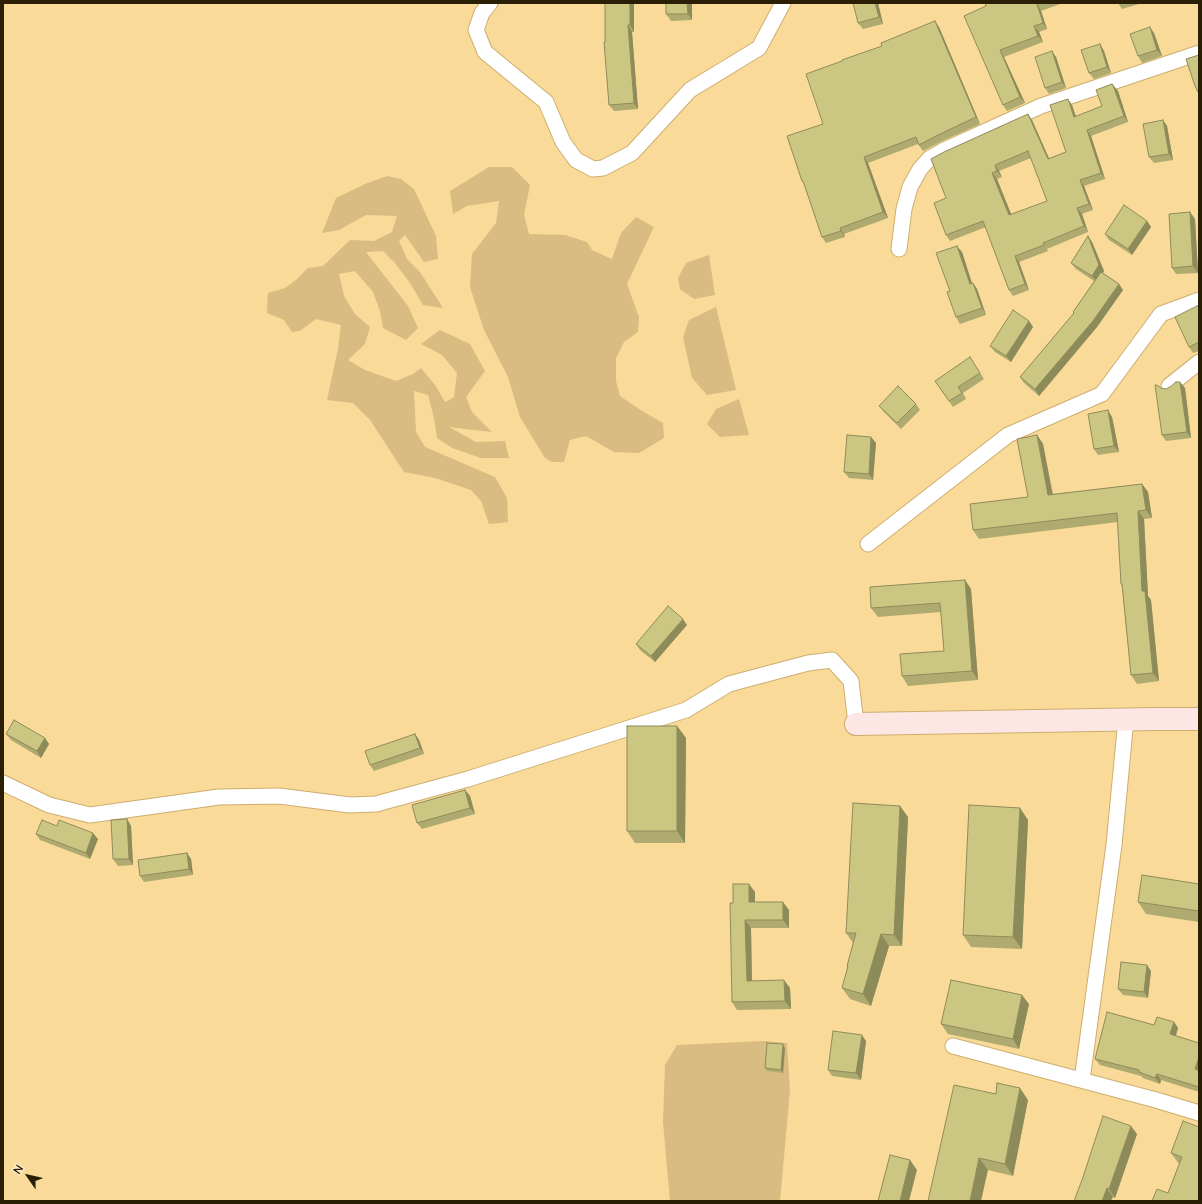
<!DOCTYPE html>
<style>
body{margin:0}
#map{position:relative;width:1202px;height:1204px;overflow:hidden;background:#f9da99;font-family:Mulish,sans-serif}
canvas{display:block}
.frame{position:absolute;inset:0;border:4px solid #2a1f04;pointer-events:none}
.north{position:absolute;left:8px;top:1156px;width:40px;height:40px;-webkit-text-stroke:3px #fce9c3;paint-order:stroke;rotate:304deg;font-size:11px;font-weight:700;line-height:16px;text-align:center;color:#2a1f04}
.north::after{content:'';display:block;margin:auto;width:14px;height:18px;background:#2a1f04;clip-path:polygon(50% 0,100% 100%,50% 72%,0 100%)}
</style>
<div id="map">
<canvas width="1202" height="1204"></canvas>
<div class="frame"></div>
<div class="north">N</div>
</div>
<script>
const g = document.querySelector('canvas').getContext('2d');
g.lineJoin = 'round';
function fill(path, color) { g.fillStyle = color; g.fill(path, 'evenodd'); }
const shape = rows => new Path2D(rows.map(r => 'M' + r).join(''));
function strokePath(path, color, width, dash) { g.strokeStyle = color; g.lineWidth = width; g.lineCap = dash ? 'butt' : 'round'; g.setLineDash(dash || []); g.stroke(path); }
const green = shape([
 [489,167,512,167,530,185,524,215,529,234,565,235,587,242,592,250,612,259,621,233,636,217,654,227,627,284,639,317,638,332,624,342,616,358,616,381,620,396,642,411,663,423,664,438,639,453,614,452,586,436,570,440,564,462,552,462,545,458,520,417,508,377,484,330,470,287,472,254,496,223,499,201,467,206,453,214,450,191],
 [387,176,401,179,414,189,436,236,438,259,424,262,405,235,399,241,407,259,420,272,443,308,423,305,410,283,395,263,383,251,366,252,408,306,418,328,406,340,383,328,380,311,373,292,355,271,339,274,344,296,355,314,370,327,365,344,348,360,365,370,396,381,413,374,421,368,435,385,445,402,454,397,457,373,442,355,421,344,440,330,470,344,485,371,466,397,472,412,492,432,449,427,476,442,505,441,509,458,481,458,452,448,437,438,434,418,428,395,414,391,416,432,425,447,495,477,507,498,508,522,489,524,481,501,471,490,435,478,404,472,370,420,353,403,327,400,338,349,341,325,316,319,300,331,292,332,284,320,267,313,268,293,285,288,296,280,308,268,323,266,350,240,374,241,392,232,397,216,366,215,339,230,322,233,336,198,365,184],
 [709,255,715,295,694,299,680,289,678,278,686,263],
 [716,307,736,390,707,395,692,378,683,337,689,320],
 [739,399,749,435,720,437,707,424,716,409],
 [764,1041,787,1043,790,1090,780,1201,670,1201,663,1122,665,1065,677,1045]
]);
const street = shape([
 [490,3,482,13,476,30,485,52,546,102,563,142,576,160,593,169,603,168,632,153,690,90,759,48,783,3],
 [899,249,904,209,910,187,920,169,930,158,944,150,1041,106,1199,53],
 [1169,386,1199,362],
 [868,544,1008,435,1102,394,1161,314,1199,300],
 [3,783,49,805,90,815,219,797,279,796,350,805,376,804,468,779,686,710,729,684,808,663,832,660,851,681,856,724],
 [953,1046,1156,1100,1199,1113],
 [1082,1080,1114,845,1126,719]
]);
const secondary = shape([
 [856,724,1155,719,1199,719]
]);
const wall = shape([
 [634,3,634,32,632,32,638,109,614,111,609,105,605,42],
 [692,3,692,20,671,21,666,14],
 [878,3,883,24,863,29,858,23],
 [985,3,1063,3,1041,11,1047,29,1039,32,1043,42,1004,57,1025,103,1007,111,1003,105,986,6],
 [1118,3,1139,3,1139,4,1122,9],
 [939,27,980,124,940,142,923,151,918,144,868,163,888,218,844,234,845,237,826,243,822,237,804,184,802,181,823,124,842,61],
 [1154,33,1162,56,1142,63,1138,56],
 [1100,44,1104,51,1111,73,1094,79,1089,73],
 [1056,57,1066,88,1049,94,1045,88],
 [1113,85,1118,91,1128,122,1091,136,1105,179,1084,186,1093,210,1082,214,1088,232,1047,249,1048,251,1019,262,1029,290,1013,296,1009,290,986,227,950,241,946,235,946,198,1032,120,1049,159,1066,152,1072,105,1076,117,1102,106],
 [1031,158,1047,201,1011,215,997,179,1002,177,999,171],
 [1167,126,1173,160,1154,163,1149,157],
 [1190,212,1195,219,1198,273,1176,274,1172,268],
 [1147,221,1151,227,1132,255,1109,240,1105,234],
 [1088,236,1092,242,1104,271,1103,273,1119,284,1123,290,1097,327,1039,396,1024,383,1020,377,1074,314,1073,312,1094,281,1076,269,1071,263],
 [962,252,972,283,973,283,977,289,986,315,960,324,956,317,950,291],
 [1199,305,1199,351,1193,353,1189,347],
 [1029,321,1033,327,1011,362,995,352,990,346],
 [970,357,984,379,963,393,966,399,953,407,935,381],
 [1180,382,1185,388,1191,438,1166,441,1162,435,1161,388,1166,389],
 [916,404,920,410,901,429,884,412,879,406],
 [1112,417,1119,452,1098,455,1094,449],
 [1037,435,1043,444,1053,494,1142,484,1148,492,1152,518,1144,519,1148,596,1151,600,1159,681,1137,684,1131,675,1122,586,1121,584,1118,522,979,539,973,530,1028,497],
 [871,437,876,443,873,480,849,478,844,472],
 [965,580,971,589,978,680,908,686,902,676,944,651,941,612,878,617,871,608],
 [687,625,655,662,640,650,636,644],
 [677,726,686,738,685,843,635,843,627,831],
 [6,734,45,738,49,744,41,758,11,740],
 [415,734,419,740,424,754,374,771,370,765],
 [465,790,470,796,475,814,422,829,417,823],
 [900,806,908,817,902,946,889,946,871,1006,850,999,842,988,848,968,847,966,853,943,846,933],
 [1020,808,1028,820,1022,949,971,947,963,935],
 [127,819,131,826,133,865,118,866,113,859],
 [57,826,98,839,90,859,40,840,36,834],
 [187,853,191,859,193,875,144,882,140,876],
 [1199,884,1199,922,1146,914,1138,902],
 [755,892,755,902,789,910,789,928,751,928,752,981,790,988,791,1009,737,1010,732,1002,733,903],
 [1151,971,1148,998,1123,995,1118,989],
 [1029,1004,1019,1049,948,1034,941,1024],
 [1174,1022,1178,1028,1176,1036,1199,1043,1199,1092,1161,1080,1160,1084,1143,1078,1141,1076,1100,1065,1095,1059,1154,1025],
 [866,1041,861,1080,832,1076,828,1070],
 [785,1048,783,1073,767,1071,765,1068],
 [1028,1100,1013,1176,988,1170,928,1201],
 [1199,1127,1168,1193,1179,1164,1171,1153],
 [1137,1134,1115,1198,1113,1197,1074,1201]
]);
const shadedWall = shape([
 [630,3,634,3,634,32,630,25],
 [687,3,692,3,692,20,688,14],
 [875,3,878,3,883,24,879,17],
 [1037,4,1041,11,1047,29,1043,23],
 [935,21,939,27,980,124,976,117],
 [628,25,632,32,638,109,634,103],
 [1034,26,1039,32,1043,42,1038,36],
 [1150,27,1154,33,1162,56,1157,50],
 [1100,44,1104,51,1111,73,1107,67],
 [1000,50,1004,57,1025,103,1020,97],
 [1052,51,1056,57,1066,88,1062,82],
 [1113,85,1118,91,1128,122,1124,116],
 [1068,99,1072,105,1078,123,1074,117],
 [1028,114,1032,120,1052,165,1048,159],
 [1163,120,1167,126,1173,160,1169,154],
 [1087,130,1091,136,1105,179,1101,173],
 [864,157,868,163,888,218,883,212],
 [995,165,999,171,1002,177,997,171],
 [992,173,997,179,1014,221,1009,215],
 [1080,180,1084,186,1093,210,1089,204],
 [1077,208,1082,214,1088,232,1084,226],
 [1190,212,1195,219,1198,273,1193,266],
 [1147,221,1151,227,1132,255,1128,249],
 [840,228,844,234,845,237,841,231],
 [1088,236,1092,242,1104,271,1097,282,1092,276],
 [957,246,962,252,974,290,970,284],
 [1015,256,1019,262,1029,290,1025,284],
 [973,283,977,289,986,315,982,308],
 [1119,284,1123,290,1097,327,1039,396,1035,389],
 [1029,321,1033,327,1011,362,1006,356],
 [1180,382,1185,388,1191,438,1187,432],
 [1108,410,1112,417,1119,452,1114,446],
 [1037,435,1043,444,1054,503,1048,495],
 [871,437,876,443,873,480,869,474],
 [1142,484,1148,492,1152,518,1146,510],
 [1138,511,1144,519,1148,596,1151,600,1159,681,1153,673,1142,591],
 [965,580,971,589,978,680,972,671],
 [683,619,687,625,655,662,651,656],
 [677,726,686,738,685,843,677,831],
 [415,734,419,740,424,754,420,748],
 [45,738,49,744,41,758,37,751],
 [465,790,470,796,475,814,470,808],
 [900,806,908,817,902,946,894,935],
 [1020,808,1028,820,1022,949,1013,937],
 [127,819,131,826,133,865,129,859],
 [93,833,98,839,90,859,86,853],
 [187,853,191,859,193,875,189,869],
 [749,884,755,892,755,910,749,902],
 [783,902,789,910,789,928,783,920],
 [745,920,751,928,752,989,747,981],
 [881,934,889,946,871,1006,863,994],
 [1147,965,1151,971,1148,998,1144,992],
 [784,980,790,988,791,1009,785,1001],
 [1022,995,1029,1004,1019,1049,1013,1039],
 [1174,1022,1178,1028,1174,1040,1170,1034],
 [862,1035,866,1041,861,1080,856,1073],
 [783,1044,785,1048,783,1073,781,1070],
 [1199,1057,1199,1075,1195,1069],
 [1157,1074,1161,1080,1160,1084,1155,1078],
 [1020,1088,1028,1100,1013,1176,1005,1164],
 [1131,1126,1137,1134,1115,1198,1109,1189],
 [979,1158,988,1170,981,1201,970,1201],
 [910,1160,917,1170,909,1201,900,1201],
 [1107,1188,1113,1197,1111,1201,1102,1201]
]);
const building = shape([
 [605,3,630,3,630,25,628,25,634,103,609,105,604,42,605,42,605,3],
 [666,3,687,3,688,14,666,14,666,3],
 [853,3,875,3,879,17,858,23,853,3],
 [985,3,1041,3,1037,4,1043,23,1034,26,1038,36,1000,50,1020,97,1003,105,964,16,986,6,985,3],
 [935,21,976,117,936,136,919,145,916,137,864,157,883,212,840,228,841,231,822,237,803,181,802,181,787,136,823,124,806,74,842,61,842,60,882,46,881,43,935,21],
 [1150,27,1157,50,1138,56,1130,34,1150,27],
 [1100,44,1107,67,1089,73,1081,50,1100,44],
 [1052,51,1062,82,1045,88,1035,57,1052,51],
 [1199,55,1199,94,1195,86,1186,59,1199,55],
 [1112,84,1113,85,1124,116,1087,130,1101,173,1080,180,1089,204,1077,208,1084,226,1043,243,1044,245,1015,256,1025,284,1009,290,983,221,946,235,934,203,946,198,931,159,944,152,1028,114,1048,159,1066,152,1050,105,1068,99,1074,117,1102,106,1096,90,1112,84],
 [1028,151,1047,201,1009,215,992,173,997,171,995,165,1028,151],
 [1163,120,1169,154,1149,157,1143,124,1163,120],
 [1124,205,1147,221,1128,249,1105,234,1124,205],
 [1190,212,1193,266,1172,268,1169,214,1190,212],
 [1088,236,1099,265,1092,276,1071,263,1088,236],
 [957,246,970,284,973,283,982,308,956,317,947,292,950,291,936,253,957,246],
 [1101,272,1119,284,1093,321,1035,389,1020,377,1074,313,1073,312,1101,272],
 [1199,305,1199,342,1189,347,1175,317,1199,305],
 [1013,310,1029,321,1006,356,990,346,1013,310],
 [970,357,980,373,958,387,962,393,949,401,935,381,970,357],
 [1176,382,1180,382,1187,432,1162,435,1155,385,1157,385,1161,388,1166,389,1170,387,1176,382],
 [898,386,916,404,897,423,879,406,898,386],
 [1108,410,1114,446,1094,449,1088,414,1108,410],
 [847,435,871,437,869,474,844,472,847,435],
 [1037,435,1048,495,1142,484,1146,510,1138,511,1142,591,1145,591,1153,673,1131,675,1122,584,1121,584,1117,513,973,530,970,504,1028,497,1017,439,1037,435],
 [965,580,972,671,902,676,900,654,944,651,940,603,871,608,870,587,965,580],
 [668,606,683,619,651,656,636,644,668,606],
 [14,720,45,738,37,751,6,734,14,720],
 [627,726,677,726,677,831,627,831,627,726],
 [415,734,420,748,370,765,365,751,415,734],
 [465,790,470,808,417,823,412,805,465,790],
 [853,803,900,806,894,935,881,934,863,994,842,988,848,966,847,966,856,933,846,933,853,803],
 [969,805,1020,808,1013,937,963,935,969,805],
 [127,819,129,859,113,859,111,820,127,819],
 [42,820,57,826,59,820,93,833,86,853,36,834,42,820],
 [187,853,189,869,140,876,138,860,187,853],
 [1142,875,1199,884,1199,911,1138,902,1142,875],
 [733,884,749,884,749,902,783,902,783,920,745,920,747,981,784,980,785,1001,732,1002,730,903,733,903,733,884],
 [1121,962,1147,965,1144,992,1118,989,1121,962],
 [951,980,1022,995,1013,1039,941,1024,951,980],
 [1107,1012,1154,1025,1157,1017,1174,1022,1170,1034,1199,1043,1199,1057,1195,1069,1199,1071,1199,1087,1157,1074,1155,1078,1139,1072,1139,1070,1095,1059,1107,1012],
 [833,1031,862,1035,856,1073,828,1070,833,1031],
 [767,1043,783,1044,781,1070,765,1068,767,1043],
 [997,1083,1020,1088,1005,1164,979,1158,970,1201,928,1201,954,1085,996,1094,997,1083],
 [1103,1116,1131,1126,1109,1189,1107,1188,1102,1201,1074,1201,1082,1180,1103,1116],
 [1183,1121,1199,1127,1199,1201,1152,1201,1157,1189,1168,1193,1182,1157,1171,1153,1183,1121],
 [890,1155,910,1160,900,1201,878,1201,890,1155]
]);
fill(green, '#d8bc81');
strokePath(street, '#cdae6f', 17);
strokePath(secondary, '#cdae6f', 24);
strokePath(street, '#fff', 15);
strokePath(secondary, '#fce7e5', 22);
fill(wall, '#afab70');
fill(shadedWall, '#8e8b5b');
fill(building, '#cbc782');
strokePath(building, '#8e8b5b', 1);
</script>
